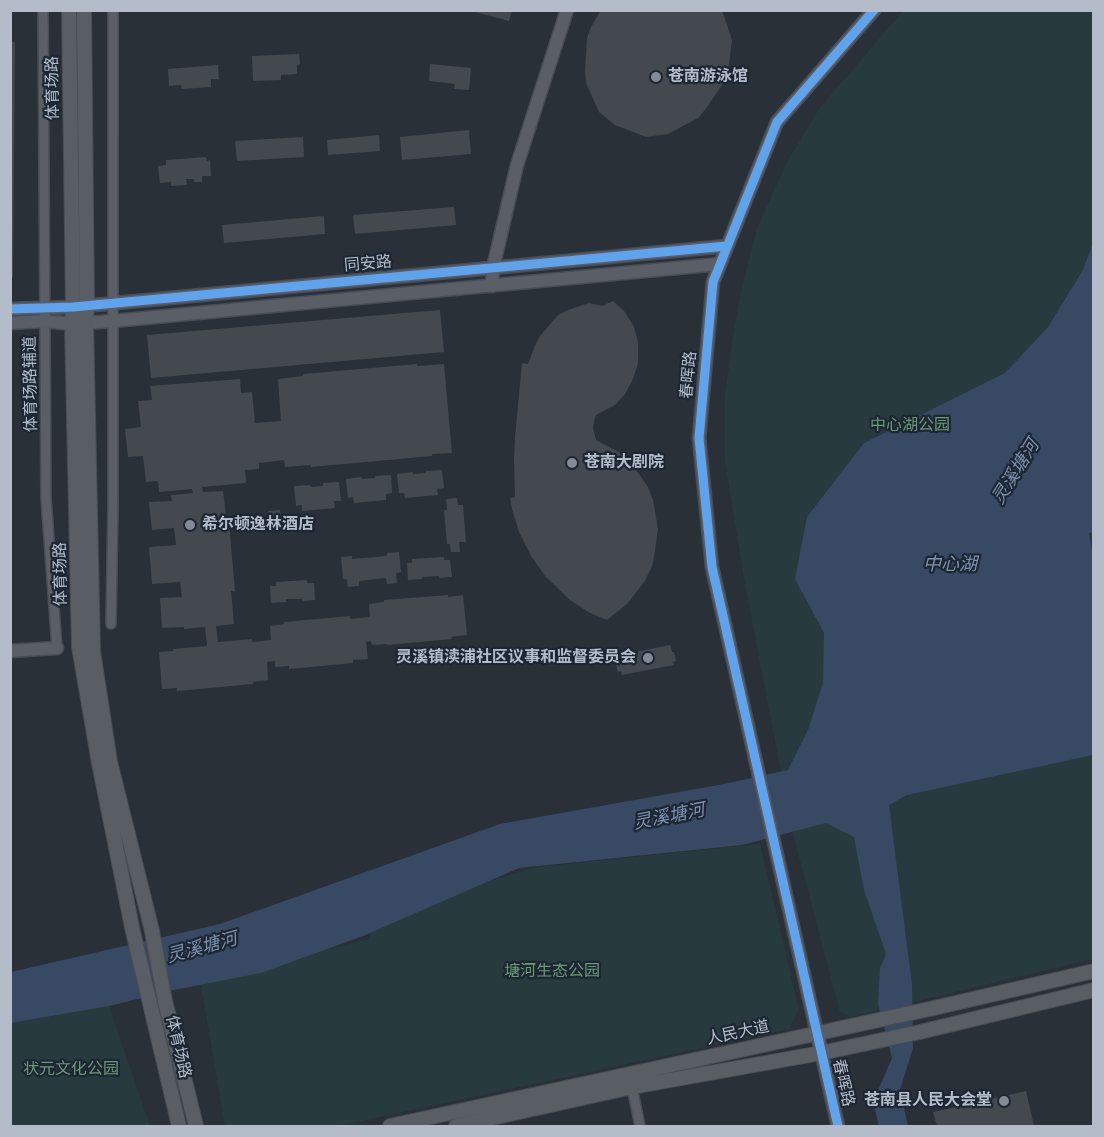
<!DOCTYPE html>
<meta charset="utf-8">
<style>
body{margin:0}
#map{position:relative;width:1104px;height:1137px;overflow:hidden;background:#2a3038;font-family:"Fira Sans",sans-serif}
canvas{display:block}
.frame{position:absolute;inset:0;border:12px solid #b4bcc9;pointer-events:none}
</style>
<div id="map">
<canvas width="1104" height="1137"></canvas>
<div class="frame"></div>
</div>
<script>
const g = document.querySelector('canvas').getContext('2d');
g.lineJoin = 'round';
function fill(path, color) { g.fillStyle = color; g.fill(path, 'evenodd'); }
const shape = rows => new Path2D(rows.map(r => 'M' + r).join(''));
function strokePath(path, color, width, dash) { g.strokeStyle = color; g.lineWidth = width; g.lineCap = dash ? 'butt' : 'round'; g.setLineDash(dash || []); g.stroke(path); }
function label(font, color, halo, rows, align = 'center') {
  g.font = font + ' "Fira Sans","Noto Sans SC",sans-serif'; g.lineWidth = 4.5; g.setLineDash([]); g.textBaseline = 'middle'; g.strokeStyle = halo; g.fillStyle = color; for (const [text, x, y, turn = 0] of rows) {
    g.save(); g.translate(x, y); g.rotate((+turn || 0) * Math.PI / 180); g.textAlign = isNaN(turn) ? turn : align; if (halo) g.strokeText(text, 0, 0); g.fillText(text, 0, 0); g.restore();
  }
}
const green = shape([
 [903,11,1093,11,1093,959,851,1017,840,1012,793,834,744,579,725,461,725,395,733,336,742,287,757,228,788,160,819,109],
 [760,844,799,1010,789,1029,338,1126,225,1126,200,980,369,939,376,915,537,867],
 [109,1006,150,1126,11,1126,11,1023]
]);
const water = shape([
 [1093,243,1094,532,1089,533,1094,562,1093,755,907,795,889,805,912,985,913,1048,900,1090,908,1126,879,1126,873,1102,892,1058,878,1004,880,968,886,954,864,890,854,837,826,823,742,845,519,868,363,936,261,973,174,990,109,1006,11,1023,11,972,220,924,500,824,724,784,788,770,808,730,823,683,824,633,795,579,807,517,864,443,1005,373,1048,327,1083,270]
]);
const building = shape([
 [468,10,512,10,509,21],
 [601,10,722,10,732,40,728,72,724,82,705,110,698,118,668,134,646,137,615,125,599,112,586,83,585,71,587,38,591,27],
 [10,42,15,42,13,277,10,276],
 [299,54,300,64,297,65,297,74,281,75,281,80,253,81,252,56],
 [430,64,471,68,469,90,454,89,455,84,429,81],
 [218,65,219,79,211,79,211,87,182,89,181,85,169,86,168,69],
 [469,130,471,154,402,160,400,137],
 [379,135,380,151,328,155,327,140],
 [303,137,304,157,237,161,235,141],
 [206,157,207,161,210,160,211,176,202,176,202,182,194,182,194,179,186,179,187,185,171,186,171,182,160,183,158,166,166,165,166,160],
 [454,207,456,225,355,234,353,215],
 [324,216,325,234,224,243,222,225],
 [613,301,625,312,634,327,638,343,638,363,633,379,625,394,615,405,596,415,594,421,593,428,596,440,617,451,634,467,648,487,653,500,658,529,654,557,652,566,645,581,627,604,607,620,590,613,570,600,545,576,531,556,519,532,512,509,510,498,515,497,514,460,515,437,522,363,528,364,534,348,540,336,558,315,568,310,589,303,602,306],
 [440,310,444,352,151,378,147,335],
 [417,364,417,366,444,364,452,453,432,454,432,456,311,467,311,465,285,467,284,460,259,463,259,469,245,470,246,483,202,487,203,492,223,491,227,523,229,523,235,591,231,591,234,624,216,626,218,642,252,639,252,642,271,640,270,626,284,624,284,622,350,616,350,619,370,617,369,604,384,602,384,600,448,595,448,597,463,595,467,635,451,637,452,639,387,645,387,644,372,645,371,641,366,642,368,659,353,660,353,663,289,669,289,666,275,667,275,661,267,662,268,680,253,682,253,684,177,691,177,688,162,689,159,652,173,651,173,649,207,646,205,627,184,629,184,627,162,628,160,598,182,597,180,582,152,584,149,547,176,545,174,528,152,530,149,502,172,501,171,495,193,493,192,489,159,492,158,481,146,482,143,456,128,457,125,429,141,427,138,401,152,400,150,386,240,379,241,393,252,392,255,423,281,421,278,379,303,376,303,374],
 [442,470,444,488,437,489,438,495,405,498,404,493,399,493,397,474,413,472,413,474,426,473,426,471],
 [391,475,392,493,386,494,386,500,354,503,353,497,348,498,346,479,362,477,362,479,375,478,375,476],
 [339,482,341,501,334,501,335,508,302,511,302,505,296,506,294,486,310,485,311,487,323,486,323,483],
 [457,498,458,505,463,505,466,542,459,542,460,552,451,552,450,544,447,544,444,510,447,510,446,499],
 [280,510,281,522,269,522,268,511],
 [399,552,401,572,396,573,397,583,387,584,386,578,359,581,359,586,348,587,347,579,343,579,341,557,352,556,352,559,387,556,387,553],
 [444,557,444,560,450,560,452,577,439,578,439,576,422,577,422,579,408,580,407,563,412,563,412,559],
 [307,580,307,583,314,583,315,600,303,601,302,599,286,599,286,602,271,603,270,586,276,586,276,582],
 [670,645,672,652,674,652,676,661,673,662,674,665,622,675,621,671,618,672,615,662,621,660,620,655],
 [1026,1091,1034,1126,937,1126,933,1112]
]);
const minor = shape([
 [43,10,46,498,57,648],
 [111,624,113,505,113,10],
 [632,1087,640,1126]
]);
const tertiary = shape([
 [492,286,493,268,517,165,567,10],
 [10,309,73,307,727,246],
 [10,323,45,321,72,324,113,321,720,264],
 [10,651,57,648],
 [838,1126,712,567,699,438,713,282,777,122,874,10]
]);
const secondary = shape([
 [69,10,73,307,72,324,79,647,99,763,133,932,179,1126],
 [84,10,87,304,86,323,93,651,110,762,152,931,165,1001,196,1126],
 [390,1126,934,1008,1094,971],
 [456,1126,632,1087,821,1053,920,1032,1094,990]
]);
const cycleway = shape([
 [10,309,73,307,727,246],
 [838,1126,712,567,699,438,713,282,777,122,874,10]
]);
const markers = [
 [656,77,6,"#848b96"],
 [572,463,6,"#848b96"],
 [190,525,6,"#848b96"],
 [648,658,6,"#848b96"],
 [1004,1101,6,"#848b96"]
];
const poiNames = [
 ["苍南游泳馆",668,77],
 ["苍南大剧院",584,463],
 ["希尔顿逸林酒店",202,525],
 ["灵溪镇渎浦社区议事和监督委员会",636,658,"right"],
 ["苍南县人民大会堂",992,1101,"right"]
];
const streetNames = [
 ["体育场路",53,88,-91],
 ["同安路",368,264,-5],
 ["春晖路",689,375,-85],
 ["体育场路辅道",31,384,-91],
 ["体育场路",61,574,-91],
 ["人民大道",738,1033,-12],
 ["体育场路",178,1047,77],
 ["春晖路",843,1083,77]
];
const parkNames = [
 ["中心湖公园",910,426],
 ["塘河生态公园",552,972],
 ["状元文化公园",71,1070]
];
const waterNames = [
 ["灵溪塘河",1016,472,-58],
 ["中心湖",950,565],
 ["灵溪塘河",669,817,-11],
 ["灵溪塘河",202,948,-15]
];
fill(green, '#273a3e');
fill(water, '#384963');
fill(building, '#444950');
strokePath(minor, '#484c53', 12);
strokePath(tertiary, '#484c53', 15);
strokePath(secondary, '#484c53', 16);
strokePath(minor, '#5a5e66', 9);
strokePath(tertiary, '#5a5e66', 12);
strokePath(secondary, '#595d64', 14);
strokePath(cycleway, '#60a3ed', 9);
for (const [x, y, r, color] of markers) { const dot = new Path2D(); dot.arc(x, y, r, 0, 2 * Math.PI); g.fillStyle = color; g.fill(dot); strokePath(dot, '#1d2633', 2); }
label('bold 16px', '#b4bcc9', '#1d2633', poiNames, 'left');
label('16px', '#b4bcc9', '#1d2633', streetNames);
label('16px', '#6b9a76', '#1d2633', parkNames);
label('italic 18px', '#7c92b1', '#1d2633', waterNames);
</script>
